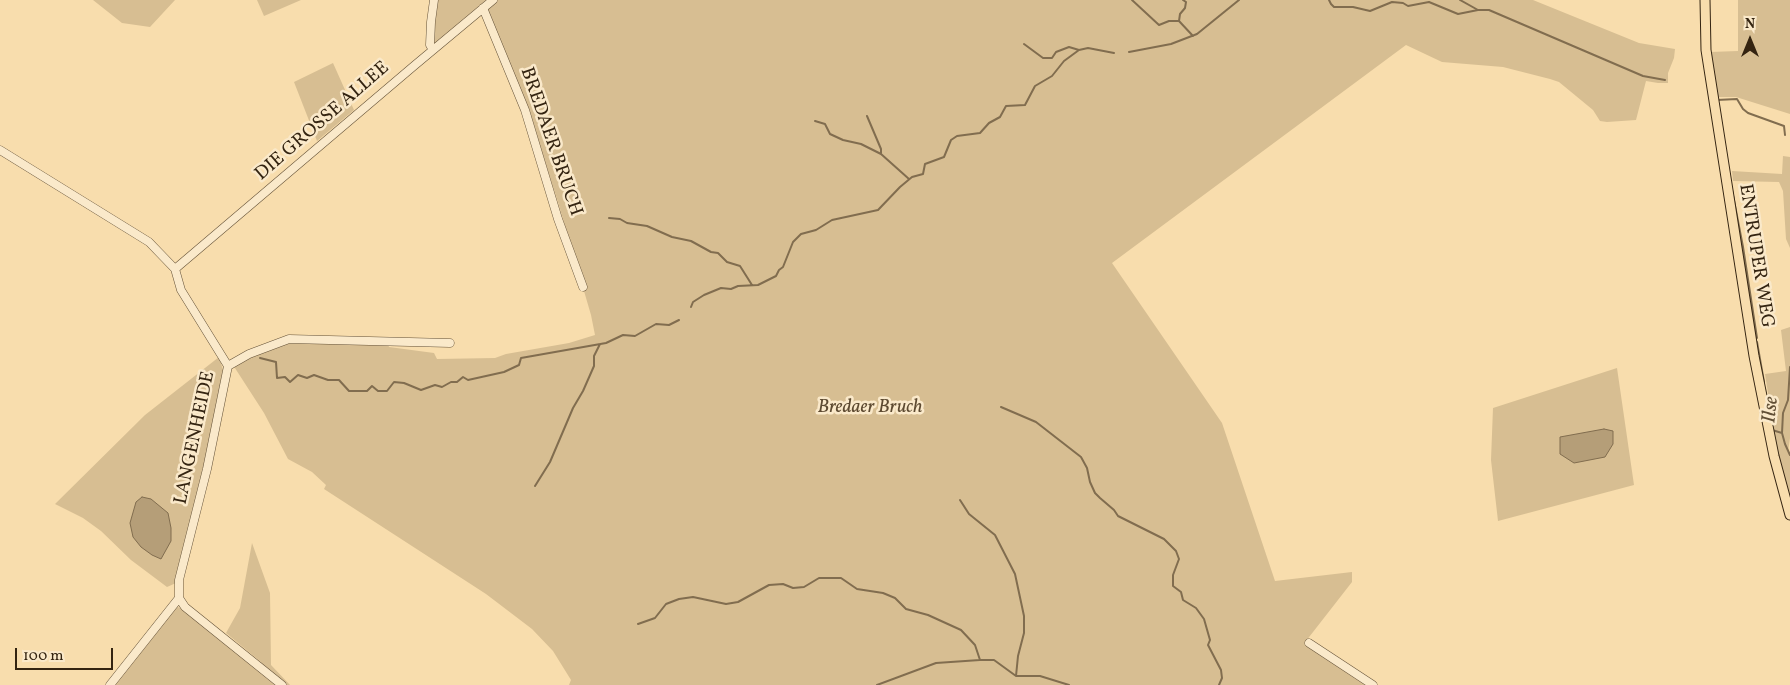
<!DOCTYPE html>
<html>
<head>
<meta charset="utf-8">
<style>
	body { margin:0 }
	#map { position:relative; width:1790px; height:685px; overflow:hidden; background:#f8ddad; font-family:Vollkorn,serif }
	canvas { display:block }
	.north { position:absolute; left:1725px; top:15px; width:50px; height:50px; -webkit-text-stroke:4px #fae9ca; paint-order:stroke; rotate:0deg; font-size:14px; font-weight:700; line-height:20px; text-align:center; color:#342411 }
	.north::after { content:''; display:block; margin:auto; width:18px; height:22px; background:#342411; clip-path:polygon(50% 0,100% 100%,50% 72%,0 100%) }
	.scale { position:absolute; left:15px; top:648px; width:98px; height:22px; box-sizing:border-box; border:2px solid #342411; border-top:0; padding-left:6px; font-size:15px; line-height:18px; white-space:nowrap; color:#342411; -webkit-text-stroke:4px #fae9ca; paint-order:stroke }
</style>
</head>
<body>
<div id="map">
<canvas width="1790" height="685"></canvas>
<div class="north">N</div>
<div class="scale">100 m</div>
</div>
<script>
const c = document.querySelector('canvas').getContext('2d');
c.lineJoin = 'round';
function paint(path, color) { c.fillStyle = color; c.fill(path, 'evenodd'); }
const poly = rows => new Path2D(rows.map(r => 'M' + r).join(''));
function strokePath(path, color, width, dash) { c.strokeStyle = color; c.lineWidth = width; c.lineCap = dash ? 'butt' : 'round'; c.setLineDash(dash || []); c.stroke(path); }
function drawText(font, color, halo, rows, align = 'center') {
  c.font = font + ' Vollkorn,serif'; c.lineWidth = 5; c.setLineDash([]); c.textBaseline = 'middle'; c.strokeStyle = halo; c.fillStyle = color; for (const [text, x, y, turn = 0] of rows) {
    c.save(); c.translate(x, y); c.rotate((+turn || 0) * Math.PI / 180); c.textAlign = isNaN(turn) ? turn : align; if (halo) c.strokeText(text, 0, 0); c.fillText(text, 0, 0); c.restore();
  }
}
paint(poly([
	[93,0,175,0,150,27,122,23],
	[257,0,301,0,264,16],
	[436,0,488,0,436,43,433,42],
	[497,0,1533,0,1639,43,1675,49,1674,58,1668,73,1668,83,1658,83,1646,81,1636,120,1607,122,1600,121,1593,110,1559,82,1550,79,1503,67,1442,62,1406,45,1112,263,1222,423,1275,581,1352,572,1352,582,1306,641,1368,685,569,685,571,680,553,651,532,629,486,594,324,489,326,485,312,472,288,459,264,413,233,365,250,357,289,342,388,344,389,347,434,353,437,359,495,358,506,354,569,343,595,335,591,315,558,202,533,125,487,9],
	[1733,0,1790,0,1790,114,1736,97,1718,97,1710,52,1738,51,1738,0],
	[333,63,354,110,317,141,294,82],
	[1783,156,1790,157,1790,248,1786,239,1783,191,1779,182,1733,181,1732,171,1782,174],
	[1790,327,1790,438,1788,452,1790,452,1790,499,1777,451,1765,374,1786,371,1781,330],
	[219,357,223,370,204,467,176,583,167,587,131,560,101,531,83,518,55,504,145,415],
	[1617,368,1634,485,1498,521,1491,460,1493,408],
	[252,543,270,593,271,665,290,685,116,685,177,607,182,608,251,664,261,662,226,633,240,608]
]), '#d7be92');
const water = poly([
	[1604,429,1613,431,1613,444,1605,457,1574,463,1560,454,1560,437,1604,429],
	[142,497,151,499,168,513,171,528,171,541,161,559,152,555,141,547,133,537,130,523,136,502,142,497]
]);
paint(water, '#b59e78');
strokePath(water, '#816d4f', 1);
strokePath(poly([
	[1132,0,1159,25,1169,21,1179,21],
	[1183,0,1186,2,1185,8,1180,14,1179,21,1193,36],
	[1329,0,1331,4,1334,7,1353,7,1370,11,1392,2,1403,3,1408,6,1429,2,1458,14,1478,10],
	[1460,0,1478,10,1489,10,1643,76,1665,80],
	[1024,44,1043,58,1052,58,1056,52,1069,47,1079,50],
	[1129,52,1171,44,1197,34,1239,0],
	[1717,100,1737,99,1743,109,1748,113,1784,126,1785,135],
	[867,116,881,149,881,153],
	[815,121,825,124,830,134,843,140,861,144,881,154,909,179],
	[1732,190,1743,247,1757,338],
	[609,218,620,219,627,223,647,226,672,237,691,241,711,252,718,253,727,262,740,266,752,285],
	[691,307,693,302,704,295,721,288,731,289,738,286,758,285,776,276,779,270,783,267,793,242,801,234,816,230,832,220,878,210,900,187,912,177,923,174,925,164,944,157,951,140,957,136,980,133,989,123,1000,117,1006,106,1025,105,1035,86,1052,76,1064,61,1079,50,1088,48,1114,53],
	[1757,342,1764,382],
	[260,358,276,362,277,378,285,377,290,382,298,375,307,378,314,375,328,380,339,380,349,391,367,391,372,386,378,391,387,391,394,382,404,383,421,390,435,385,442,387,451,382,457,382,463,377,468,380,504,372,519,365,521,358,606,343,623,335,635,336,656,324,669,325,679,320],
	[1790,367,1788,400,1783,413,1782,433,1785,444,1790,455],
	[1001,407,1036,422,1081,457,1087,468,1090,482,1095,493,1100,498,1114,510,1118,516,1164,539,1176,551,1179,559,1173,575,1173,586,1181,592,1183,600,1196,608,1204,619,1210,640,1208,645,1221,670,1222,678,1219,685],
	[1772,430,1782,433],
	[535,486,550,462,573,408,583,391,594,366,594,356,600,344],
	[960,500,969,514,995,535,1015,574,1024,616,1024,633,1018,656,1016,676],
	[638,624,655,618,666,604,679,599,693,597,726,604,738,602,769,585,783,584,793,588,804,587,819,578,841,578,857,589,883,593,895,598,906,609,928,615,961,630,975,645,980,660],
	[877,685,936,663,980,660,994,660,1016,676,1040,676,1069,685]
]), '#816d4f', 2);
const minor = poly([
	[483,8,525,110,558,219,583,287],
	[433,50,430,45,431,22,434,0],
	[0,150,149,242,175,269,181,290,228,366,207,469,179,580,179,598,185,607,282,685],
	[175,269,415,65,493,0],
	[228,366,249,354,289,339,450,343],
	[1309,643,1373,685],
	[110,685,179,598]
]);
const major = poly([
	[1705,0,1706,50,1754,356,1774,456,1790,515]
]);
strokePath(minor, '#655238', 9);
strokePath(major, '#342411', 11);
strokePath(minor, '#fae9ca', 8);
strokePath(major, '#f8ddad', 9);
drawText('19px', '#342411', '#fae9ca', [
	["DIE GROSSE ALLEE",323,122,-41],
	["BREDAER BRUCH",550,142,71],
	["ENTRUPER WEG",1755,256,81],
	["LANGENHEIDE",196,438,-78]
]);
drawText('italic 19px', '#5d4a31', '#fae9ca', [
	["Bredaer Bruch",870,409]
]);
drawText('italic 20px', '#614f35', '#fae9ca', [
	["Ilse",1772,410,-84]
]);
</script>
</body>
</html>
